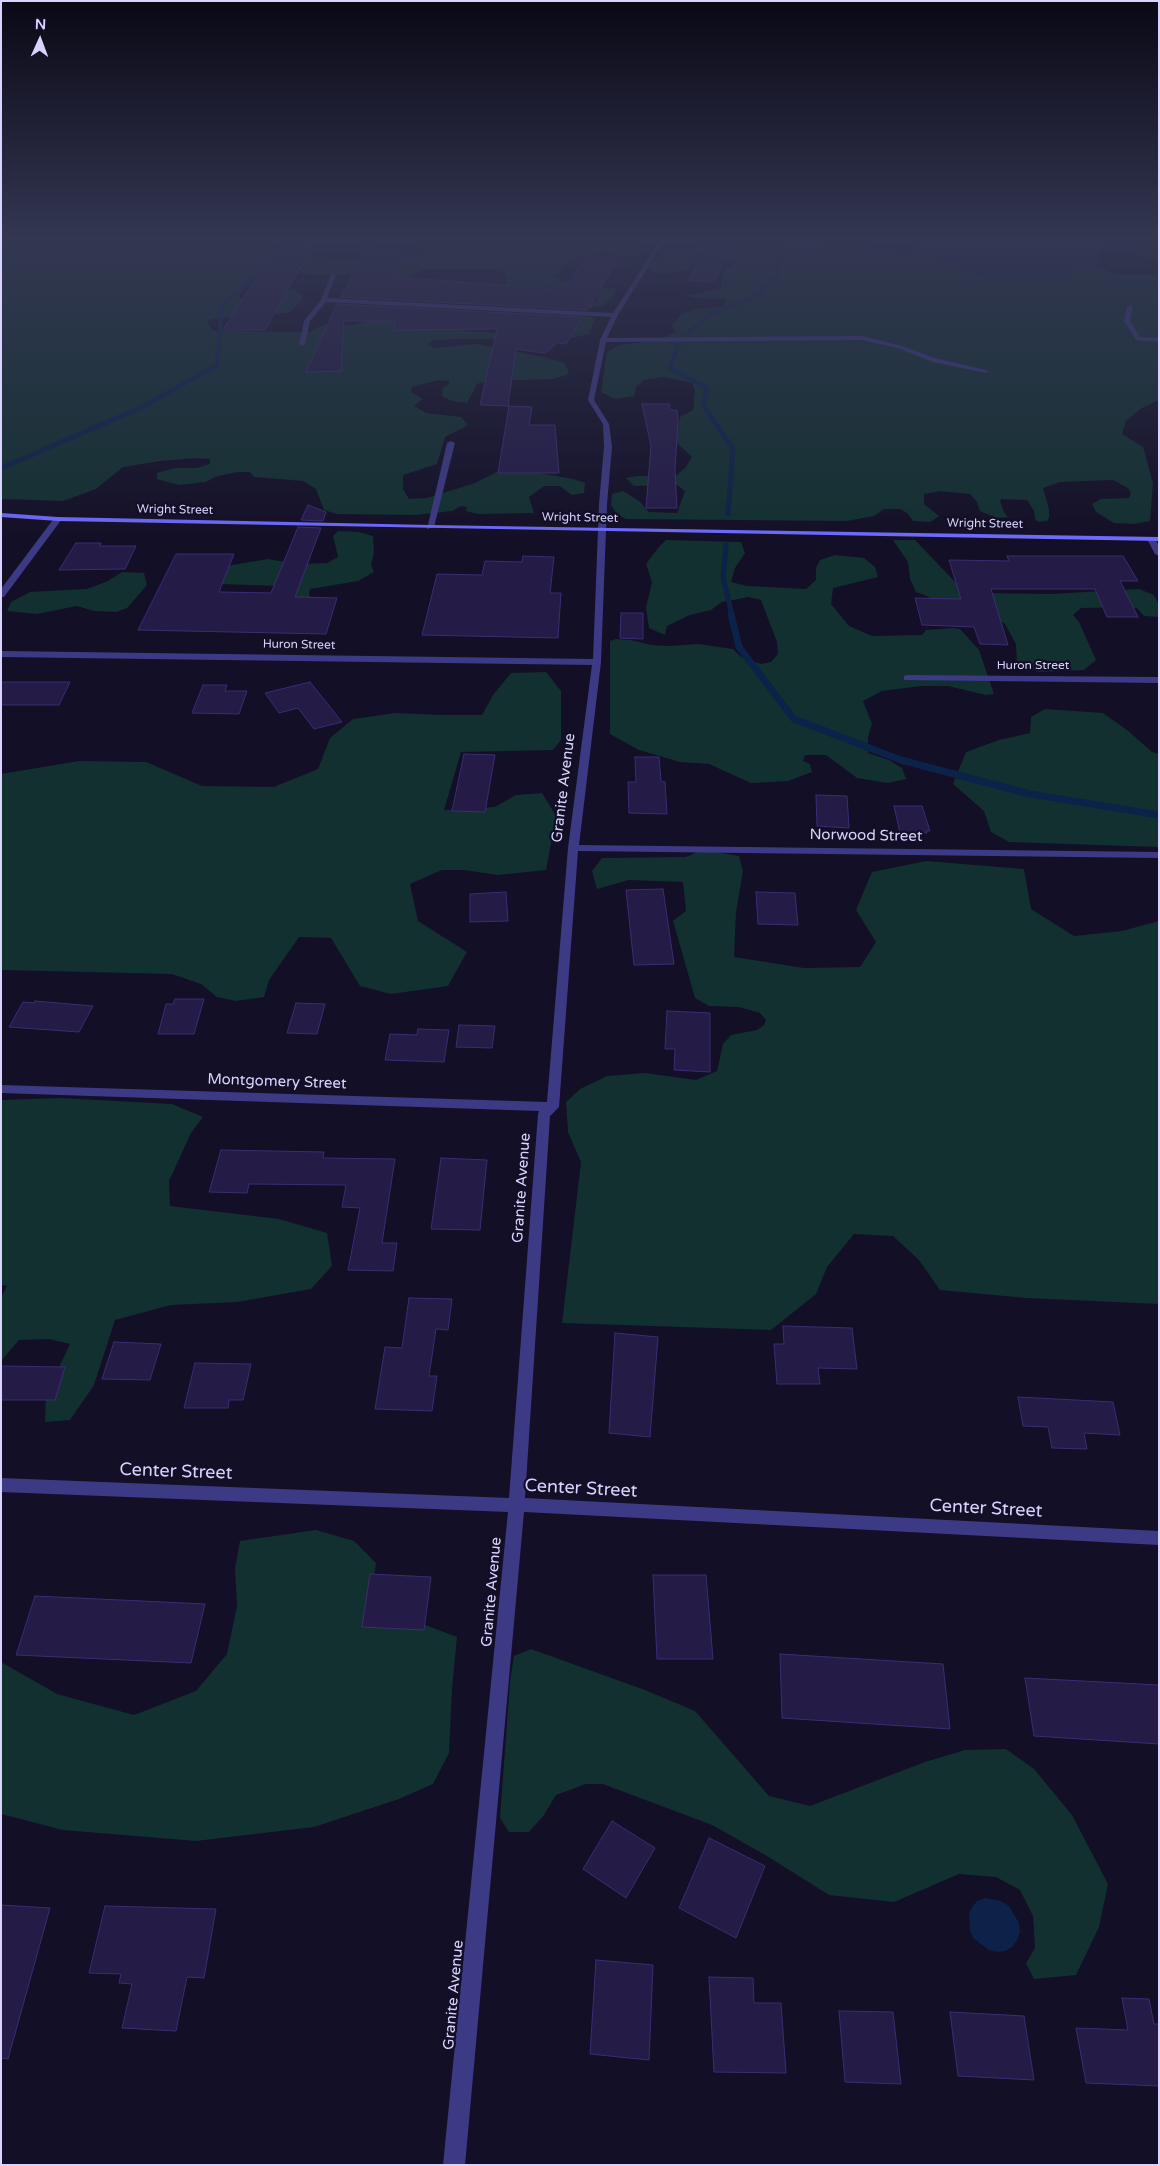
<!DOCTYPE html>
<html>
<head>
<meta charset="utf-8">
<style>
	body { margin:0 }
	#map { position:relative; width:1160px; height:2166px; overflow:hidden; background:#130f26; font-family:"Varela Round",sans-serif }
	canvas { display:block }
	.frame { position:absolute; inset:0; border:2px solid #d9d4ff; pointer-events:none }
	.north { position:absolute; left:15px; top:15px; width:50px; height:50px; -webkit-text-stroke:4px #130f26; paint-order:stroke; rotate:2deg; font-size:14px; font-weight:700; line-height:20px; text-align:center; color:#d9d4ff }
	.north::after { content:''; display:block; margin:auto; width:18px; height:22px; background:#d9d4ff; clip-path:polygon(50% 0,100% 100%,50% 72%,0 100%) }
</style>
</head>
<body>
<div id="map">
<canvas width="1160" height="2166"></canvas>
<div class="frame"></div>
<div class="north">N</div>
</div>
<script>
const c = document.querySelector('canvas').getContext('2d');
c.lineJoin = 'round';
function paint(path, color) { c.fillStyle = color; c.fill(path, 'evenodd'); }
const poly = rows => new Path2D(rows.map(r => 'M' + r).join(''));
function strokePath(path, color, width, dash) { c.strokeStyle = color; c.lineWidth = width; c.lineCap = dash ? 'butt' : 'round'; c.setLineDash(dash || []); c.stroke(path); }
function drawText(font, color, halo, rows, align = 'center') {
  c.font = font + ' "Varela Round",sans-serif'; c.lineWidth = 4.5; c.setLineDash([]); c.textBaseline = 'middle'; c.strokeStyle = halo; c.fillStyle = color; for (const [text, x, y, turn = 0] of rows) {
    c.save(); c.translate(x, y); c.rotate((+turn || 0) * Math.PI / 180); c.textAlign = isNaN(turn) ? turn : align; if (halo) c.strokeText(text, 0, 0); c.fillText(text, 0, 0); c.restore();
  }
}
paint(poly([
	[1,240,268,240,265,244,272,248,297,253,334,259,361,260,399,255,413,255,422,250,420,245,427,244,483,244,501,240,602,240,613,244,636,246,644,249,641,254,632,257,604,254,579,256,560,269,555,275,562,281,616,289,612,298,602,306,591,308,534,304,596,302,599,291,507,285,506,274,500,271,489,269,425,269,401,279,396,275,305,274,301,271,305,267,290,266,266,268,241,286,239,299,250,300,286,290,294,290,302,295,302,300,288,313,211,319,207,322,213,331,309,332,323,325,353,325,410,310,474,311,461,321,464,331,498,333,572,315,587,316,595,319,589,334,571,338,458,339,433,340,428,344,435,348,476,344,543,357,565,363,569,374,553,379,488,381,477,384,467,403,452,401,442,396,443,387,449,385,449,381,439,380,412,387,411,392,423,399,414,406,426,413,461,417,468,425,445,437,437,464,403,475,403,489,409,499,427,498,475,483,495,473,508,464,532,472,573,479,585,483,584,493,572,495,560,486,544,486,529,497,534,513,478,514,466,511,467,507,461,506,452,511,415,515,337,514,324,510,316,489,303,481,254,477,250,472,237,472,218,476,205,482,179,485,157,479,157,473,175,468,196,468,210,464,210,459,196,458,160,461,123,467,96,489,63,501,1,499],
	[774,240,835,240,880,249,916,253,949,263,964,271,989,279,1032,279,1066,277,1075,270,1099,267,1119,275,1159,275,1159,400,1140,409,1126,421,1122,434,1143,447,1153,483,1150,521,1134,524,1114,523,1096,512,1092,504,1101,499,1129,498,1131,493,1128,488,1113,480,1060,482,1043,488,1049,509,1049,517,1047,521,1038,522,1035,519,1034,511,1027,500,1001,499,1000,501,1004,512,1008,517,997,518,980,511,977,502,970,494,940,491,924,494,924,504,939,516,930,522,913,521,907,513,900,509,884,509,874,516,847,521,626,519,617,514,611,505,612,494,623,491,639,501,649,512,677,513,685,491,677,485,634,486,626,478,638,476,677,475,686,467,692,457,676,442,680,417,693,410,695,391,692,383,663,377,644,380,636,387,634,396,615,399,601,392,607,352,619,345,658,340,675,332,672,325,682,313,696,309,724,306,726,299,695,298,685,296,721,288,723,272,736,263,728,261,721,252,707,252,699,253,696,260,687,269,678,272,666,274,651,271,650,266,658,256,665,251,688,248,772,246],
	[1113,240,1159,240,1159,259,1143,257,1101,245],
	[338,531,359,532,373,536,374,553,371,564,374,572,358,581,310,589,309,594,313,602,305,612,279,586,221,584,197,571,268,559,297,564,327,563,338,557,333,536],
	[666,540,741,542,745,553,735,568,731,582,747,586,806,589,816,580,816,568,820,560,835,555,864,558,875,567,878,577,833,588,831,604,849,626,872,636,922,635,926,630,953,628,960,629,979,650,994,694,986,695,948,686,921,686,882,691,863,701,872,724,868,737,868,753,889,760,902,768,906,779,888,783,857,778,826,755,805,755,803,761,810,764,812,772,788,781,751,783,709,764,680,762,639,750,610,734,610,641,616,639,631,640,651,645,668,646,698,644,733,649,741,657,761,664,771,662,778,654,777,642,761,600,749,597,722,602,711,610,690,615,667,626,665,635,649,628,646,608,652,582,646,564,658,548],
	[893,540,915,540,960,587,976,593,1050,594,1139,589,1154,595,1159,605,1159,617,1144,616,1137,608,1125,607,1081,608,1073,615,1079,622,1096,660,1084,670,1038,672,1017,662,1016,644,1005,624,999,620,939,605,929,597,916,592,910,579,908,562],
	[122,572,144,573,147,585,127,608,116,612,94,611,77,606,37,614,7,611,11,602,30,592,87,589,108,581],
	[546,672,561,691,561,740,553,750,461,752,444,810,495,807,516,795,542,793,556,816,546,870,498,875,464,870,442,870,410,884,418,921,467,952,448,986,391,994,360,986,331,938,299,937,269,980,264,997,236,1001,217,997,201,984,172,974,1,970,1,774,79,761,146,762,202,786,274,787,318,769,330,738,353,719,396,713,441,715,482,715,493,695,511,673],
	[1045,709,1103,713,1127,730,1152,752,1159,754,1159,847,1009,842,991,832,984,811,953,784,966,752,999,740,1030,733,1031,717],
	[697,852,717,852,739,856,743,871,736,912,734,957,804,968,860,967,876,942,856,910,872,872,926,861,1024,869,1031,909,1074,936,1122,931,1159,921,1159,1304,1026,1298,940,1290,919,1260,893,1236,854,1234,827,1267,816,1294,771,1330,562,1323,581,1162,568,1132,566,1102,580,1089,607,1076,645,1073,696,1080,717,1071,723,1044,731,1035,757,1030,764,1025,766,1020,760,1013,739,1007,709,1006,695,998,673,921,686,911,683,882,629,880,597,889,592,871,602,858,686,857],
	[60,1098,172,1104,203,1117,191,1133,169,1181,170,1206,279,1219,327,1233,332,1266,311,1289,237,1302,171,1305,115,1320,94,1385,70,1420,45,1422,46,1395,70,1344,49,1339,19,1340,1,1361,1,1298,7,1286,1,1285,1,1100],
	[316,1530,354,1541,376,1563,372,1590,393,1617,428,1626,457,1637,452,1689,449,1753,433,1784,399,1799,314,1827,196,1841,63,1830,1,1814,1,1662,57,1694,134,1715,196,1691,227,1654,237,1606,235,1568,240,1541],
	[531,1649,645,1690,695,1711,769,1796,810,1806,925,1762,965,1750,1006,1749,1034,1769,1072,1815,1108,1884,1099,1927,1076,1975,1034,1979,1026,1963,1035,1948,1033,1916,1020,1890,996,1877,959,1874,894,1902,829,1895,767,1856,712,1825,603,1784,586,1784,556,1795,544,1815,529,1832,509,1832,500,1818,510,1682,514,1656]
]), '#12302f');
paint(poly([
	[925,240,1113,240,1101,245,1098,253,1099,267,1076,270,1066,277,1032,279,989,279,964,271,949,263,916,253,917,246],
	[985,1898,1001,1901,1009,1906,1019,1923,1020,1932,1017,1940,1012,1947,1005,1951,997,1952,989,1950,974,1939,970,1931,969,1914,972,1907,977,1901]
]), '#0c2248');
strokePath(poly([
	[688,333,710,314,759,295,778,273,779,253,823,240],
	[678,345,670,368,707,388,703,406],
	[144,406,217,365,222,306,293,240]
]), '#0c2248', 4.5);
strokePath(poly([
	[703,405,733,449,728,514],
	[1,468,147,405],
	[726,545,723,577,732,615]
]), '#0c2248', 5);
strokePath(poly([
	[731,614,739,647,794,719,901,760,1030,794,1159,815]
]), '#0c2248', 7);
const building = poly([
	[310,240,316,240,265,330,223,330,270,256,310,240],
	[364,246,412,255,385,276,566,290,584,258,618,260,587,310,341,297,344,289,346,290,364,246],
	[703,253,728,254,714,282,688,280,703,253],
	[337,304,582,317,566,344,557,343,545,353,516,349,508,406,480,405,497,329,393,330,395,321,344,321,341,371,306,372,337,304],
	[642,404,669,404,670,410,677,410,678,421,675,470,677,508,646,508,651,446,642,404],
	[509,406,532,407,529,425,555,425,559,473,498,473,509,406],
	[308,505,326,512,323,521,301,520,308,505],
	[298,527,321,528,295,597,337,598,326,634,138,630,176,554,234,554,219,592,271,593,298,527],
	[76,543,101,543,100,546,136,546,125,569,59,570,76,543],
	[523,556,554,557,550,593,561,593,558,638,422,635,437,574,482,575,485,561,522,562,523,556],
	[1007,556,1123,556,1138,581,1120,581,1138,617,1107,617,1095,589,991,589,1008,645,980,644,974,627,922,625,915,598,961,599,949,560,1009,561,1007,556],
	[621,613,643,613,643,639,620,638,621,613],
	[1,682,70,682,59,705,1,705,1,682],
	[310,682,342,722,314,729,298,708,279,713,265,693,310,682],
	[203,685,227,685,225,691,247,691,239,714,192,713,203,685],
	[464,754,495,755,485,812,452,811,464,754],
	[635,757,659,757,661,781,665,782,667,814,629,813,628,782,636,782,635,757],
	[816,795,847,796,849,828,817,826,816,795],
	[894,806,922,806,930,831,926,831,927,833,900,833,894,806],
	[663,889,674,964,634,965,626,890,663,889],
	[506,892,508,921,470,922,470,894,506,892],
	[756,892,795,893,798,925,758,924,756,892],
	[175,999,204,999,194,1034,158,1034,166,1004,173,1004,175,999],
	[35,1001,93,1006,79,1032,9,1027,23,1002,34,1003,35,1001],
	[296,1003,325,1004,317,1034,287,1033,296,1003],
	[667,1011,710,1013,710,1072,674,1070,675,1049,665,1049,667,1011],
	[459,1025,495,1026,492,1048,456,1047,459,1025],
	[418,1029,449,1030,444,1062,385,1060,390,1034,417,1035,418,1029],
	[221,1150,324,1152,323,1158,395,1159,382,1243,397,1243,393,1271,348,1270,360,1208,342,1207,346,1185,249,1184,247,1193,209,1192,221,1150],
	[441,1158,487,1160,480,1230,431,1229,441,1158],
	[409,1298,452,1299,448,1330,436,1329,429,1376,437,1376,432,1411,375,1409,385,1347,402,1348,409,1298],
	[783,1326,852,1328,857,1369,818,1368,820,1384,777,1384,774,1344,784,1344,783,1326],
	[615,1333,658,1337,650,1437,609,1433,615,1333],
	[114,1342,161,1344,150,1380,102,1379,114,1342],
	[195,1363,251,1364,243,1400,229,1400,228,1408,184,1408,195,1363],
	[1,1366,65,1367,55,1400,1,1400,1,1366],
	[1018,1397,1113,1402,1120,1435,1084,1433,1087,1449,1052,1448,1048,1427,1023,1426,1018,1397],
	[370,1574,431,1577,424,1630,362,1627,370,1574],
	[653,1575,706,1575,713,1659,657,1659,653,1575],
	[35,1596,205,1604,191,1663,16,1655,35,1596],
	[780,1654,943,1664,950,1729,782,1718,780,1654],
	[1025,1678,1159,1685,1159,1744,1034,1736,1025,1678],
	[612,1821,655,1848,626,1898,583,1869,612,1821],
	[709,1838,765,1866,736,1938,679,1908,709,1838],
	[1,1905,50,1908,8,2059,1,2058,1,1905],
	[105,1906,216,1909,204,1978,187,1977,176,2031,122,2028,132,1984,119,1983,121,1974,89,1973,105,1906],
	[596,1960,653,1965,649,2060,590,2054,596,1960],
	[709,1977,753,1978,754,2003,781,2003,786,2073,714,2072,709,1977],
	[1122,1998,1149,1999,1154,2024,1159,2024,1159,2086,1086,2083,1076,2028,1128,2030,1122,1998],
	[839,2011,893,2012,901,2084,845,2082,839,2011],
	[950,2012,1024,2016,1034,2080,958,2076,950,2012]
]);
paint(building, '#241b47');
strokePath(building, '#3b2d73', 1);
paint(poly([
	[451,441,455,443,434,527,427,529,447,443,451,441]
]), '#3d3a85');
paint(poly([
	[660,240,665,240,618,315,607,338,862,336,902,346,935,358,989,371,986,373,933,362,898,348,862,340,606,342,594,400,609,424,612,447,607,504,601,662,579,845,1159,852,1159,858,578,851,559,1107,550,1116,525,1498,1159,1531,1159,1545,524,1512,465,2165,443,2165,508,1512,1,1492,1,1478,509,1498,538,1114,539,1111,1,1093,1,1085,547,1102,568,848,592,665,1,657,1,651,593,659,599,504,604,447,603,424,588,400,600,340,611,317,326,302,310,321,305,344,302,346,299,344,304,321,321,300,331,274,336,275,327,298,613,313,660,240],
	[1130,305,1133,307,1130,321,1140,337,1159,338,1159,342,1136,340,1124,321,1127,307,1130,305],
	[55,517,62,519,4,597,1,597,1,589,55,517],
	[1148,537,1155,539,1159,546,1159,556,1155,554,1147,539,1148,537],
	[907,675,1159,677,1159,683,904,680,904,676,907,675]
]), '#3d3a85');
paint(poly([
	[1,513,58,517,430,525,1159,537,1159,541,58,521,1,517,1,513]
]), '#6f6bff');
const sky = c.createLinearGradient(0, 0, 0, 544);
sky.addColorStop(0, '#0a0815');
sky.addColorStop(0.44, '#333752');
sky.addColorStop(1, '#33375200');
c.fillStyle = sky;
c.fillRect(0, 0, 1160, 544);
drawText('12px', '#d9d4ff', '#130f26', [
	["Wright Street",175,510,1],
	["Wright Street",580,518,1],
	["Wright Street",985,524,1],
	["Huron Street",299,645,1],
	["Huron Street",1033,666]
]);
drawText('15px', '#d9d4ff', '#130f26', [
	["Granite Avenue",564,788,-83],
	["Norwood Street",866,836,1],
	["Montgomery Street",277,1082,2],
	["Granite Avenue",522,1188,-86],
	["Granite Avenue",492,1592,-85],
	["Granite Avenue",454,1995,-85]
]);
drawText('18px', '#d9d4ff', '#130f26', [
	["Center Street",176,1472,2],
	["Center Street",581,1489,3],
	["Center Street",986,1509,3]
]);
</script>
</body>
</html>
